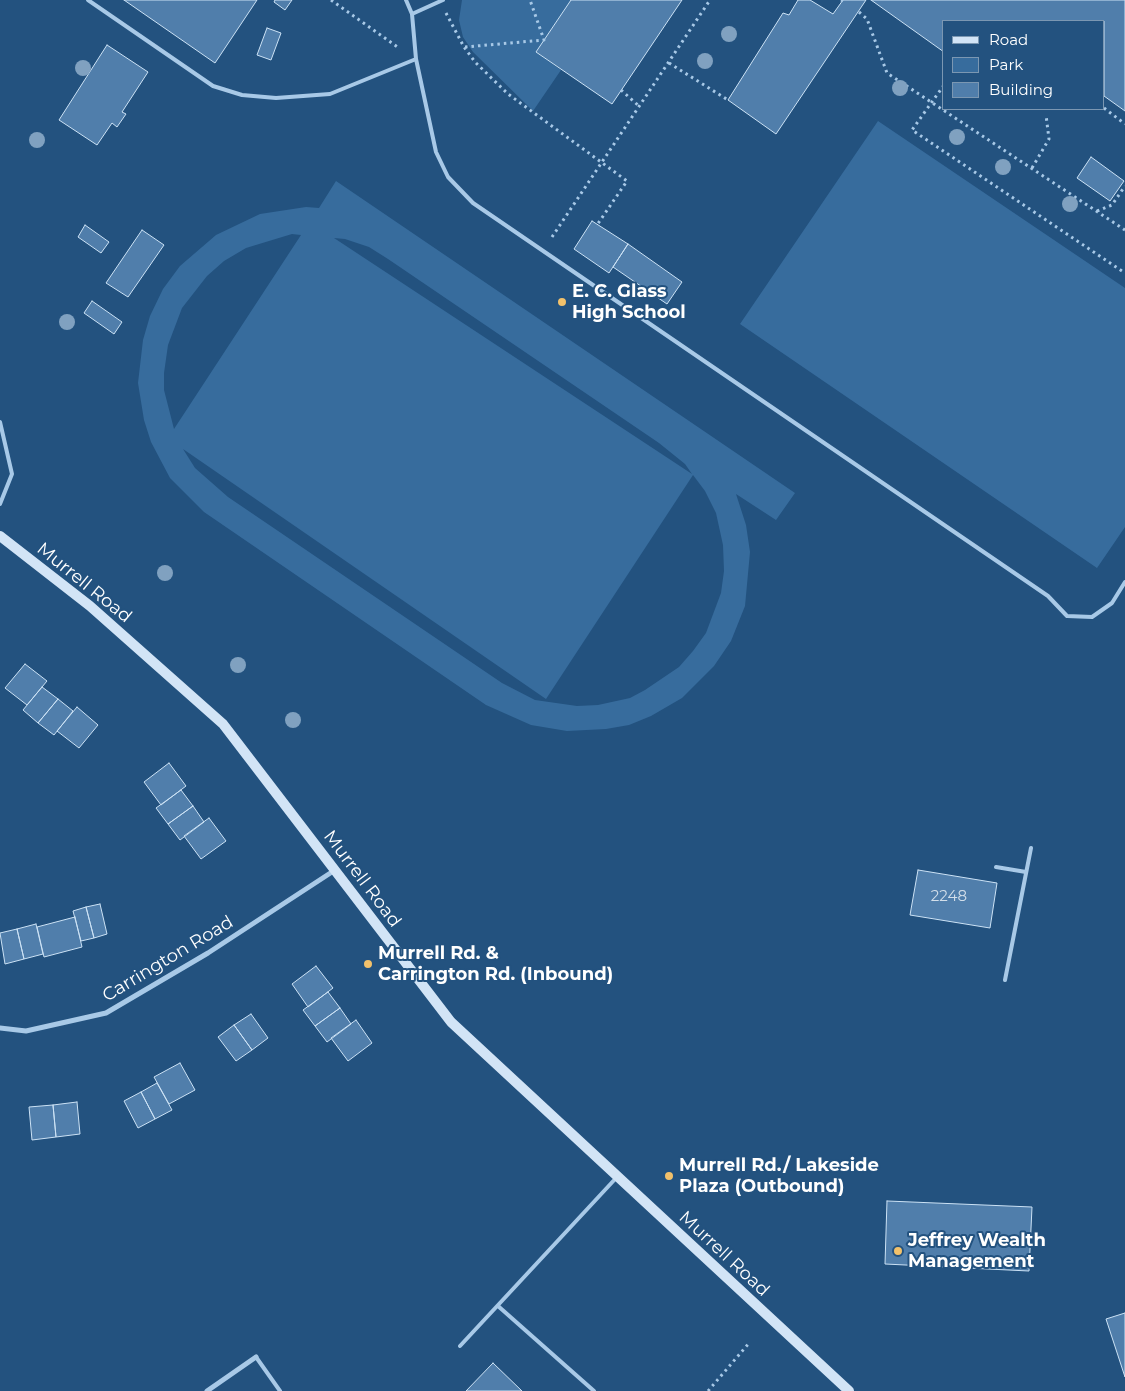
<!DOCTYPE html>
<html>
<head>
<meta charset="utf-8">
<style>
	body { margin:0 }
	#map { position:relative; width:1125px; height:1391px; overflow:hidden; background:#23527f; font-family:Montserrat,sans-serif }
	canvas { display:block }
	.legend { position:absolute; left:942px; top:20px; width:162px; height:90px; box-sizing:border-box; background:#23527f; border:1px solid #7b97b2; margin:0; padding:6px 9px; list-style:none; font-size:15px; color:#fff }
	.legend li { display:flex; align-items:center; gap:10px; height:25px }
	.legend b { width:25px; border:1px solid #7b97b2 }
</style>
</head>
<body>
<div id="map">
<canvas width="1125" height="1391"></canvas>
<ul class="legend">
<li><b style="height:6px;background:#d2e4f6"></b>Road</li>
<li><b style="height:14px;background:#376c9d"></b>Park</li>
<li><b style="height:14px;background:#507eab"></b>Building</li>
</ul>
</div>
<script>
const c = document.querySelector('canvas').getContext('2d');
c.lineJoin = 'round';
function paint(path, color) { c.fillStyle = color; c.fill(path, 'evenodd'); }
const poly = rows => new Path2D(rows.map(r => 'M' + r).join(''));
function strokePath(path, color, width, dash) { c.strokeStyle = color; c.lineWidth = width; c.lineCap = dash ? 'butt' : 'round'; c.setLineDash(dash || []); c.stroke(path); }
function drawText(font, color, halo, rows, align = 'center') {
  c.font = font + ' Montserrat,sans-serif'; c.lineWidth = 4; c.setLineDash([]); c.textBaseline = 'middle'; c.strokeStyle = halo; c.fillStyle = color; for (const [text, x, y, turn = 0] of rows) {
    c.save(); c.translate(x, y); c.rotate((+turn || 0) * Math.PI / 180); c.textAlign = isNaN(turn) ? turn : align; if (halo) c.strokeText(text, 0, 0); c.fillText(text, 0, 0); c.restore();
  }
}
paint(poly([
	[462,0,571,0,536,52,561,70,533,111,473,52,463,37,459,20],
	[878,121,1125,288,1125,527,1097,568,740,324],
	[336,181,795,493,776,520,736,494,746,525,750,552,745,606,731,641,714,666,682,698,651,716,629,725,606,729,567,731,531,725,486,705,204,512,170,478,151,442,144,420,138,383,143,340,150,316,163,289,180,266,216,235,260,214,306,207,319,208],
	[292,234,301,235,174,429,164,390,164,373,168,345,182,308,207,276,224,261,246,248],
	[334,238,345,239,369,247,388,259,659,443,685,464,692,474],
	[183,449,546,699,693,475,705,491,716,513,723,545,724,571,721,593,706,633,693,651,679,667,645,690,630,698,598,705,577,706,535,700,502,683,228,497,195,468]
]), '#376c9d');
const building = poly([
	[124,0,257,0,215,63,124,0],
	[275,0,292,0,285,10,274,2,275,0],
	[571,0,682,0,612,104,536,52,571,0],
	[798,0,810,0,833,14,843,0,866,0,776,134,728,100,783,13,789,15,798,0],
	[871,0,1125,0,1125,111,1104,96,1104,21,944,21,944,52,871,0],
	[267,28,281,33,271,60,257,55,267,28],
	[107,45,148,72,122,112,126,114,117,127,112,123,97,145,59,120,107,45],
	[1091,157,1124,181,1110,201,1077,178,1091,157],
	[592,221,628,244,609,273,574,249,592,221],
	[85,225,109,242,101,253,78,237,85,225],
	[142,230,164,245,128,297,106,283,142,230],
	[628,244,682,282,667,304,613,267,628,244],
	[92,301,122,322,114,334,84,313,92,301],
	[25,664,47,681,27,705,5,688,25,664],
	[42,687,58,699,38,723,23,710,42,687],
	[58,699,73,711,54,735,38,723,58,699],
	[77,707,98,725,79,748,57,731,77,707],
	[169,763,186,786,161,805,144,782,169,763],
	[181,790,193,806,168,824,156,808,181,790],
	[193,806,204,822,180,840,168,824,193,806],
	[209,818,226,841,201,859,184,836,209,818],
	[918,870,997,883,990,928,910,915,918,870],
	[100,904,107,934,94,938,86,907,100,904],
	[86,907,94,938,81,941,73,911,86,907],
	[75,917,82,947,44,957,37,927,75,917],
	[36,924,43,954,24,959,17,929,36,924],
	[17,929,24,959,5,964,0,933,17,929],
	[316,966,333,988,308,1007,292,984,316,966],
	[328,992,340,1008,315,1026,303,1010,328,992],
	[340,1008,351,1024,327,1042,315,1026,340,1008],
	[251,1014,268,1038,252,1050,234,1025,251,1014],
	[356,1020,372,1043,348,1061,331,1038,356,1020],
	[234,1025,252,1050,236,1061,218,1037,234,1025],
	[180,1063,195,1090,169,1104,154,1077,180,1063],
	[157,1083,172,1110,155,1119,141,1092,157,1083],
	[141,1092,155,1119,138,1128,124,1101,141,1092],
	[77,1102,80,1134,56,1137,53,1105,77,1102],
	[53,1105,56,1137,32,1140,29,1107,53,1105],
	[887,1201,1032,1207,1029,1271,885,1264,887,1201],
	[1125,1313,1125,1377,1106,1319,1125,1313],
	[493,1363,522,1391,466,1391,493,1363]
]);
paint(building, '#507eab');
strokePath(building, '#cce2f5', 1);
strokePath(poly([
	[331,0,399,48],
	[841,0,843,1],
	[859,12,867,19,887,73,1125,230],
	[446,13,464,47,475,62,508,94,627,181,597,225],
	[465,47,544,40,530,0],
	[669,63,728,100],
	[944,85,912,130,1125,273],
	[621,90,640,107],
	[1104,108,1125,124],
	[1032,168,1049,139,1046,115],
	[1097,211,1112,205,1125,186],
	[552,237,710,0],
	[708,1391,750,1342]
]), '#a8c9e7', 3, [2.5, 4]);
strokePath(poly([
	[88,0,213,86,242,95,276,98,330,94,416,59,412,14,406,0],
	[412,14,443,0],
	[416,59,436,152,448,177,473,203,1048,596,1067,616,1092,617,1112,603,1125,582],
	[0,422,12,474,0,504],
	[996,867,1026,872],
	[1005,980,1031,848],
	[498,1306,594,1391],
	[460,1346,617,1177],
	[256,1357,280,1391]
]), '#a8c9e7', 4);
strokePath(poly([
	[0,1028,26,1031,106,1013,208,953,335,870],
	[207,1391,256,1357]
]), '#a8c9e7', 5);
strokePath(poly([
	[0,536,90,606,223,724,451,1022,849,1391]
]), '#d2e4f6', 10);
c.fillStyle = '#80a1c0';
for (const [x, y] of [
	[729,34],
	[705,61],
	[83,68],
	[900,88],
	[957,137],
	[37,140],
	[1003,167],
	[1070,204],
	[67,322],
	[165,573],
	[238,665],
	[293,720]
]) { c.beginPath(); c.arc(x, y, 8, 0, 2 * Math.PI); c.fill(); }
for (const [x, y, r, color] of [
	[562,302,5,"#f2c16b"],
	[368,964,5,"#f2c16b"],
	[669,1176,5,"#f2c16b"],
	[898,1251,5,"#f2c16b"]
]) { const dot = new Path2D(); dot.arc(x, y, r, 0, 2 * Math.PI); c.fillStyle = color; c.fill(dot); strokePath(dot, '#23527f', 2); }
drawText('15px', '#d3dfea', null, [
	["2248",949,897]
]);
drawText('bold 18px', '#fff', '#23527f', [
	["E. C. Glass",572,292],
	["High School",572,313],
	["Murrell Rd. &",378,954],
	["Carrington Rd. (Inbound)",378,975],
	["Murrell Rd./ Lakeside",679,1166],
	["Plaza (Outbound)",679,1187],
	["Jeffrey Wealth",908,1241],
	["Management",908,1262]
], 'left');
drawText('18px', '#fff', '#23527f', [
	["Murrell Road",84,583,39],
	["Murrell Road",362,879,53],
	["Carrington Road",168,959,-31],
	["Murrell Road",724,1254,43]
]);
</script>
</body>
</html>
